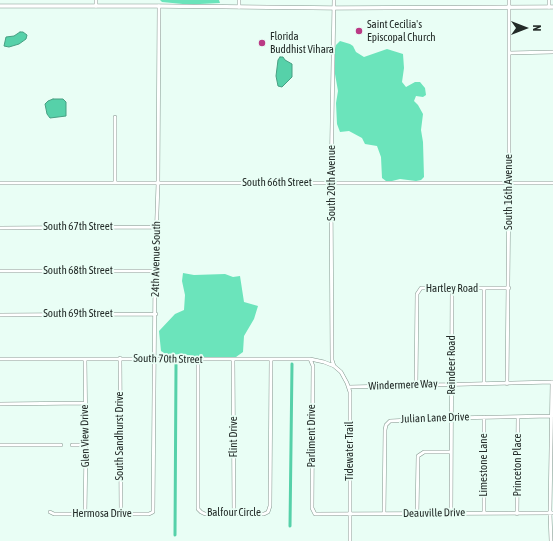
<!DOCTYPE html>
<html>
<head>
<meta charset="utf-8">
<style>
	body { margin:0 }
	#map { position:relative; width:553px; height:541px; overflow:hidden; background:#e9fef5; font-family:"Asap Condensed",sans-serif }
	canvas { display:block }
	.north { position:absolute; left:505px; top:8px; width:40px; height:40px; -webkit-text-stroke:3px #e9fef5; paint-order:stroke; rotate:90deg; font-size:11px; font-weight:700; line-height:16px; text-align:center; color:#232b28 }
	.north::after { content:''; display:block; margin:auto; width:14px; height:18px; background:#232b28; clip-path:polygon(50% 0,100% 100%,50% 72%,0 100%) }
</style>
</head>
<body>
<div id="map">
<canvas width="553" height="541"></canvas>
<div class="north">N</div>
</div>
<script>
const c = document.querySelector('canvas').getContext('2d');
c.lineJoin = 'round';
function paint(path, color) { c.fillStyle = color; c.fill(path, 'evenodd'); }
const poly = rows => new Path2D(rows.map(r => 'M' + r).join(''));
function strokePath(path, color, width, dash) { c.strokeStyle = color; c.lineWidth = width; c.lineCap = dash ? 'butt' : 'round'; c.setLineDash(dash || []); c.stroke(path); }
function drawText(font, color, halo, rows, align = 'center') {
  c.font = font + ' "Asap Condensed",sans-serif'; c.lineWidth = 3.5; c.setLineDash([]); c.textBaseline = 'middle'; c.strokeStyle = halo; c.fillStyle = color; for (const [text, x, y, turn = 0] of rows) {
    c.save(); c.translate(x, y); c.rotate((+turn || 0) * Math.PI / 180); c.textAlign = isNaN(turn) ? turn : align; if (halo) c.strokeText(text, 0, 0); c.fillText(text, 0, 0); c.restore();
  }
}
paint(poly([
	[160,0,219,0,220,3,200,4,193,5,162,2],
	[340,41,350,44,353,46,356,52,364,57,387,49,403,54,404,68,402,82,406,87,415,82,420,82,425,88,426,95,423,97,416,96,414,101,418,105,423,114,421,130,423,142,424,177,421,180,416,181,400,179,392,181,386,181,382,178,381,157,377,146,365,144,362,138,349,131,340,132,337,124,336,103,338,91,335,74,334,53,336,45],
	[183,273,194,275,225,274,233,277,240,276,244,302,258,306,254,319,244,336,243,352,236,357,198,357,182,354,167,355,161,351,159,331,175,314,184,310,185,295,182,281]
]), '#6be4bb');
const water = poly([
	[20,32,23,32,27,35,26,39,19,44,9,47,4,46,6,37,14,36,20,32],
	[280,57,283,57,285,60,292,64,292,77,282,87,278,86,276,76,278,60,280,57],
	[53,99,63,99,66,102,66,116,50,118,47,114,45,104,48,101,53,99]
]);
paint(water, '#56d1a9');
strokePath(water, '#479f82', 1);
strokePath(poly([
	[290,526,292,364],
	[175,535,176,365]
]), '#56d1a9', 3);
const minor = poly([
	[334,0,331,183,332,360,334,366],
	[549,0,549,7],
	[96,6,96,0],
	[239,7,239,0],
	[509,53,553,52],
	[115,117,115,183],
	[0,183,553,183],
	[0,228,157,227],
	[0,271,155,271],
	[0,315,156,314],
	[120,358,121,514],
	[0,359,310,359,324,362,334,366,341,372,347,383,350,392,350,541],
	[85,359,86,445,85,514],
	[233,359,234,514],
	[310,359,313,366,312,508,315,514,553,513],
	[198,360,198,509,201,512,205,514,264,514,268,512,270,506,271,359],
	[484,383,484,288],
	[507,384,509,182,509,0],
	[416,385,417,294,421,288,509,288],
	[349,387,553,382],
	[0,404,85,403],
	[484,417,484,512],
	[0,445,61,445],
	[72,445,86,445],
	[50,512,54,514,149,514,153,512,155,271,158,183,159,6],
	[451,513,452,288],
	[384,514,385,430,386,425,390,421,451,418,552,416],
	[417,514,418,456,424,452,451,452],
	[517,514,518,417],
	[551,541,550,513,552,382]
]);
const tertiary = poly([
	[0,6,159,6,334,8,553,7]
]);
strokePath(minor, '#83968e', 4);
strokePath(tertiary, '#83968e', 4.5);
strokePath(minor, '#fff', 3);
strokePath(tertiary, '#fff', 3.5);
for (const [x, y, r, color] of [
	[359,31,4,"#ba3a85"],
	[262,43,4,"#ba3a85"]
]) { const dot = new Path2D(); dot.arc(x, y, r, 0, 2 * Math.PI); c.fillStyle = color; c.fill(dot); strokePath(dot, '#e9fef5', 1.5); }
drawText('11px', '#232b28', '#e9fef5', [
	["Saint Cecilia's",367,25],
	["Episcopal Church",367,38],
	["Florida",270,37],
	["Buddhist Vihara",270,50]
], 'left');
drawText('11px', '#232b28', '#e9fef5', [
	["South 66th Street",277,183],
	["South 20th Avenue",332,183,-90],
	["South 16th Avenue",509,192,-90],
	["South 67th Street",78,227],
	["24th Avenue South",156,259,-89],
	["South 68th Street",78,271],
	["Hartley Road",452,289],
	["South 69th Street",78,314],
	["South 70th Street",168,359,1],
	["Reindeer Road",452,365,-90],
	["Windermere Way",403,385,-2],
	["Julian Lane Drive",435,418,-2],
	["Glen View Drive",85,436,-91],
	["South Sandhurst Drive",120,436,-90],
	["Parliment Drive",312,436,-90],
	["Flint Drive",234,437,-90],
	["Tidewater Trail",350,451,-90],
	["Limestone Lane",484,465,-90],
	["Princeton Place",518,465,-90],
	["Balfour Circle",234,513],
	["Deauville Drive",434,513,-1],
	["Hermosa Drive",102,514]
]);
</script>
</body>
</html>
